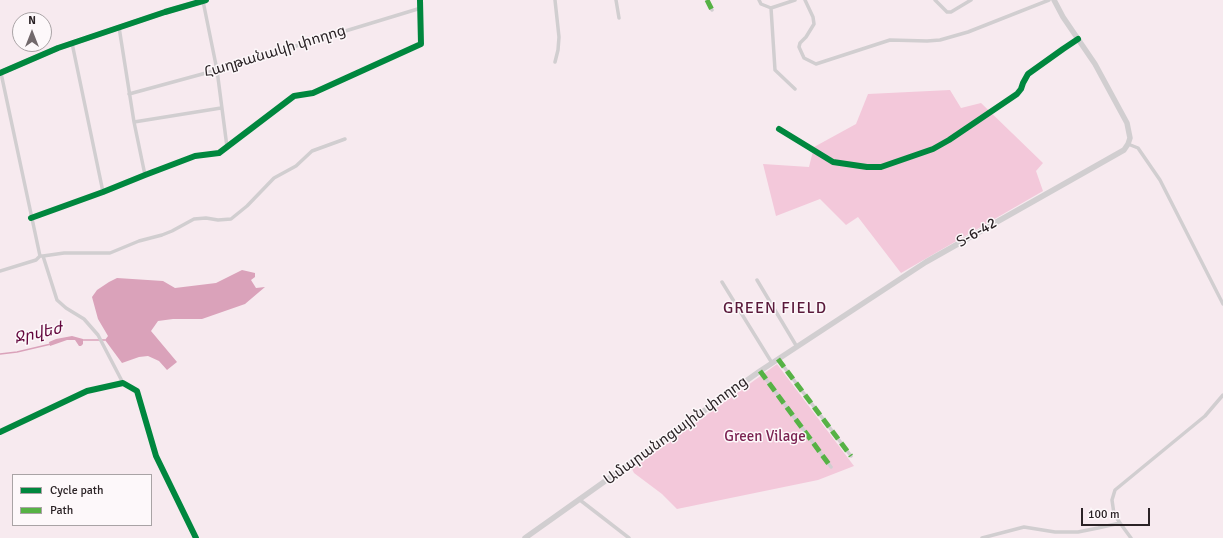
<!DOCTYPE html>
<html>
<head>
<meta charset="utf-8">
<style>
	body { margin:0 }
	#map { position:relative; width:1223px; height:538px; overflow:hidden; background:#f7eaef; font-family:Signika,sans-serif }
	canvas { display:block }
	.legend { position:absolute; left:12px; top:474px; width:140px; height:52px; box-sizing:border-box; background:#fdf8fa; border:1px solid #a9a3a5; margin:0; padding:5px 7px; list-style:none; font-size:12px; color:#2b2326 }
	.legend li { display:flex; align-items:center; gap:8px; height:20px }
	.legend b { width:20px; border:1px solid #a9a3a5 }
	.north { position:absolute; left:12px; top:12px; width:40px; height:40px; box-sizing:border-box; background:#fdf8fa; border:1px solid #a9a3a5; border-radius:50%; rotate:0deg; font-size:11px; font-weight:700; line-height:16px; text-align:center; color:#2b2326 }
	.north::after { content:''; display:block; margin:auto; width:14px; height:18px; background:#72696c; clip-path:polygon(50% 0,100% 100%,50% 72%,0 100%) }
	.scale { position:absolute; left:1081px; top:508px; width:69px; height:18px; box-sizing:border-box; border:2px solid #2b2326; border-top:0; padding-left:5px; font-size:12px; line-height:14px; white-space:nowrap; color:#2b2326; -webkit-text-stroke:3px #fdf8fa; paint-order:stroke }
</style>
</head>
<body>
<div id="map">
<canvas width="1223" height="538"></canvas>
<ul class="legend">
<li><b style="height:5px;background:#00873e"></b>Cycle path</li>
<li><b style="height:5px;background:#56b245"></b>Path</li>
</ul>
<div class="north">N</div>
<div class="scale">100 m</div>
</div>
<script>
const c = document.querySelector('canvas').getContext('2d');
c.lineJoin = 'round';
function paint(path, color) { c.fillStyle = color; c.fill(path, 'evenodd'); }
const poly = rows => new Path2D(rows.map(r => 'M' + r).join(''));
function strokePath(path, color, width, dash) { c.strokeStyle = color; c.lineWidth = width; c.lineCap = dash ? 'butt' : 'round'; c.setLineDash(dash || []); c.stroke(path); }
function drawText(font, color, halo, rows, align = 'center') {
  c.font = font + ' Signika,"Noto Sans Armenian",sans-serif'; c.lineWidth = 3; c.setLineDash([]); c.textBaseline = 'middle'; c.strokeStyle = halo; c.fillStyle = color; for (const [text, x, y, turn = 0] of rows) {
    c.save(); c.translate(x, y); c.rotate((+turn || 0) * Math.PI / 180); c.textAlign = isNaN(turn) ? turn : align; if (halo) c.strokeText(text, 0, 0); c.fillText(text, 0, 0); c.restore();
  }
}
paint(poly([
	[950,90,961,108,981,103,1043,163,1036,171,1043,191,901,273,858,217,846,225,820,199,776,216,763,164,809,167,814,147,856,124,868,94],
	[777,364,854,466,818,480,677,509,662,494,634,473,632,469]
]), '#f3c8da');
paint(poly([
	[242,270,255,273,255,277,251,280,256,288,265,287,245,304,202,319,173,319,158,321,151,331,177,362,167,370,159,361,148,356,139,357,122,363,105,340,108,336,98,319,92,297,97,290,109,282,117,278,163,281,175,288,216,283],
	[72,336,83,339,83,344,81,346,79,346,75,340,67,340,50,346,49,342,56,339]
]), '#daa2ba');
strokePath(poly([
	[81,340,105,340],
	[0,354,17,352,51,344]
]), '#daa2ba', 1.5);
strokePath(poly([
	[555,0,559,37,558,50,555,62],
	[616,0,619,18],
	[707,0,712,10],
	[759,0,761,4,771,8],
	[805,0,813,17,814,24,806,37,800,43,799,47,804,58,816,64,890,40,927,41,940,40,968,32,1049,0],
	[935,0,947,12,951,12,971,0],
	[203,1,217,70,227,147],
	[771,8,775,70,795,89],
	[771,8,795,0],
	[119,27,134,122,145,175],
	[72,43,103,192],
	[1,73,40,256],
	[129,94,217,70,421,8],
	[134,122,221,108],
	[779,129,833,162,867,167,881,167,933,149,949,140,1017,94,1021,89,1023,83,1028,74,1063,49,1078,39],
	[1128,144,1138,148,1160,180,1223,304],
	[31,218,103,192,145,175,195,156,219,153,294,96,313,93,421,44,420,0],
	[43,256,57,300,66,308,84,319,98,335,123,383],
	[0,271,36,260,40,256,43,256,64,253,110,253,139,241,162,235,172,231,194,219,206,218,218,220,231,219,247,206,274,178,296,166,312,151,345,139],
	[757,280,797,347],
	[722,282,772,363],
	[778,359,851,456],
	[760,371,831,467],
	[0,432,87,391,123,383,137,391,156,456,196,538],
	[580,500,629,538],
	[1120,523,1114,514,1112,500,1115,490,1205,416,1223,395],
	[982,538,1024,527,1055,532,1078,532,1098,528,1120,523,1131,538]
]), '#d1ced0', 3.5);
strokePath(poly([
	[0,73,58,48,165,12,206,0],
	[525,538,760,371,926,262,1124,150,1128,144,1130,138,1127,123,1095,64,1063,17,1054,0]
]), '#d1ced0', 5.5);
strokePath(poly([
	[707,0,712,10],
	[778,359,851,456],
	[760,371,831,467]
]), '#56b245', 5, [10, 5]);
strokePath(poly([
	[0,73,58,48,165,12,206,0],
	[779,129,833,162,867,167,881,167,933,149,949,140,1017,94,1021,89,1023,83,1028,74,1063,49,1078,39],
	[31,218,103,192,145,175,195,156,219,153,294,96,313,93,421,44,420,0],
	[0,432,87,391,123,383,137,391,156,456,196,538]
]), '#00873e', 6);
drawText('15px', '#2b2326', '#fdf8fa', [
	["Հաղթանակի փողոց",275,52,-17],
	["Տ-6-42",977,233,-30],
	["Ամարանոցային փողոց",676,431,-36]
]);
drawText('15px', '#7b2352', '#fdf8fa', [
	["Green Vilage",765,437]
]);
c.letterSpacing = '1px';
drawText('16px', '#5a1a3b', '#fdf8fa', [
	["GREEN FIELD",775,309]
]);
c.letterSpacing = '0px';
drawText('italic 16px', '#62053c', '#fdf8fa', [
	["Ջրվեժ",38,334,-13]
]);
</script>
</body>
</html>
